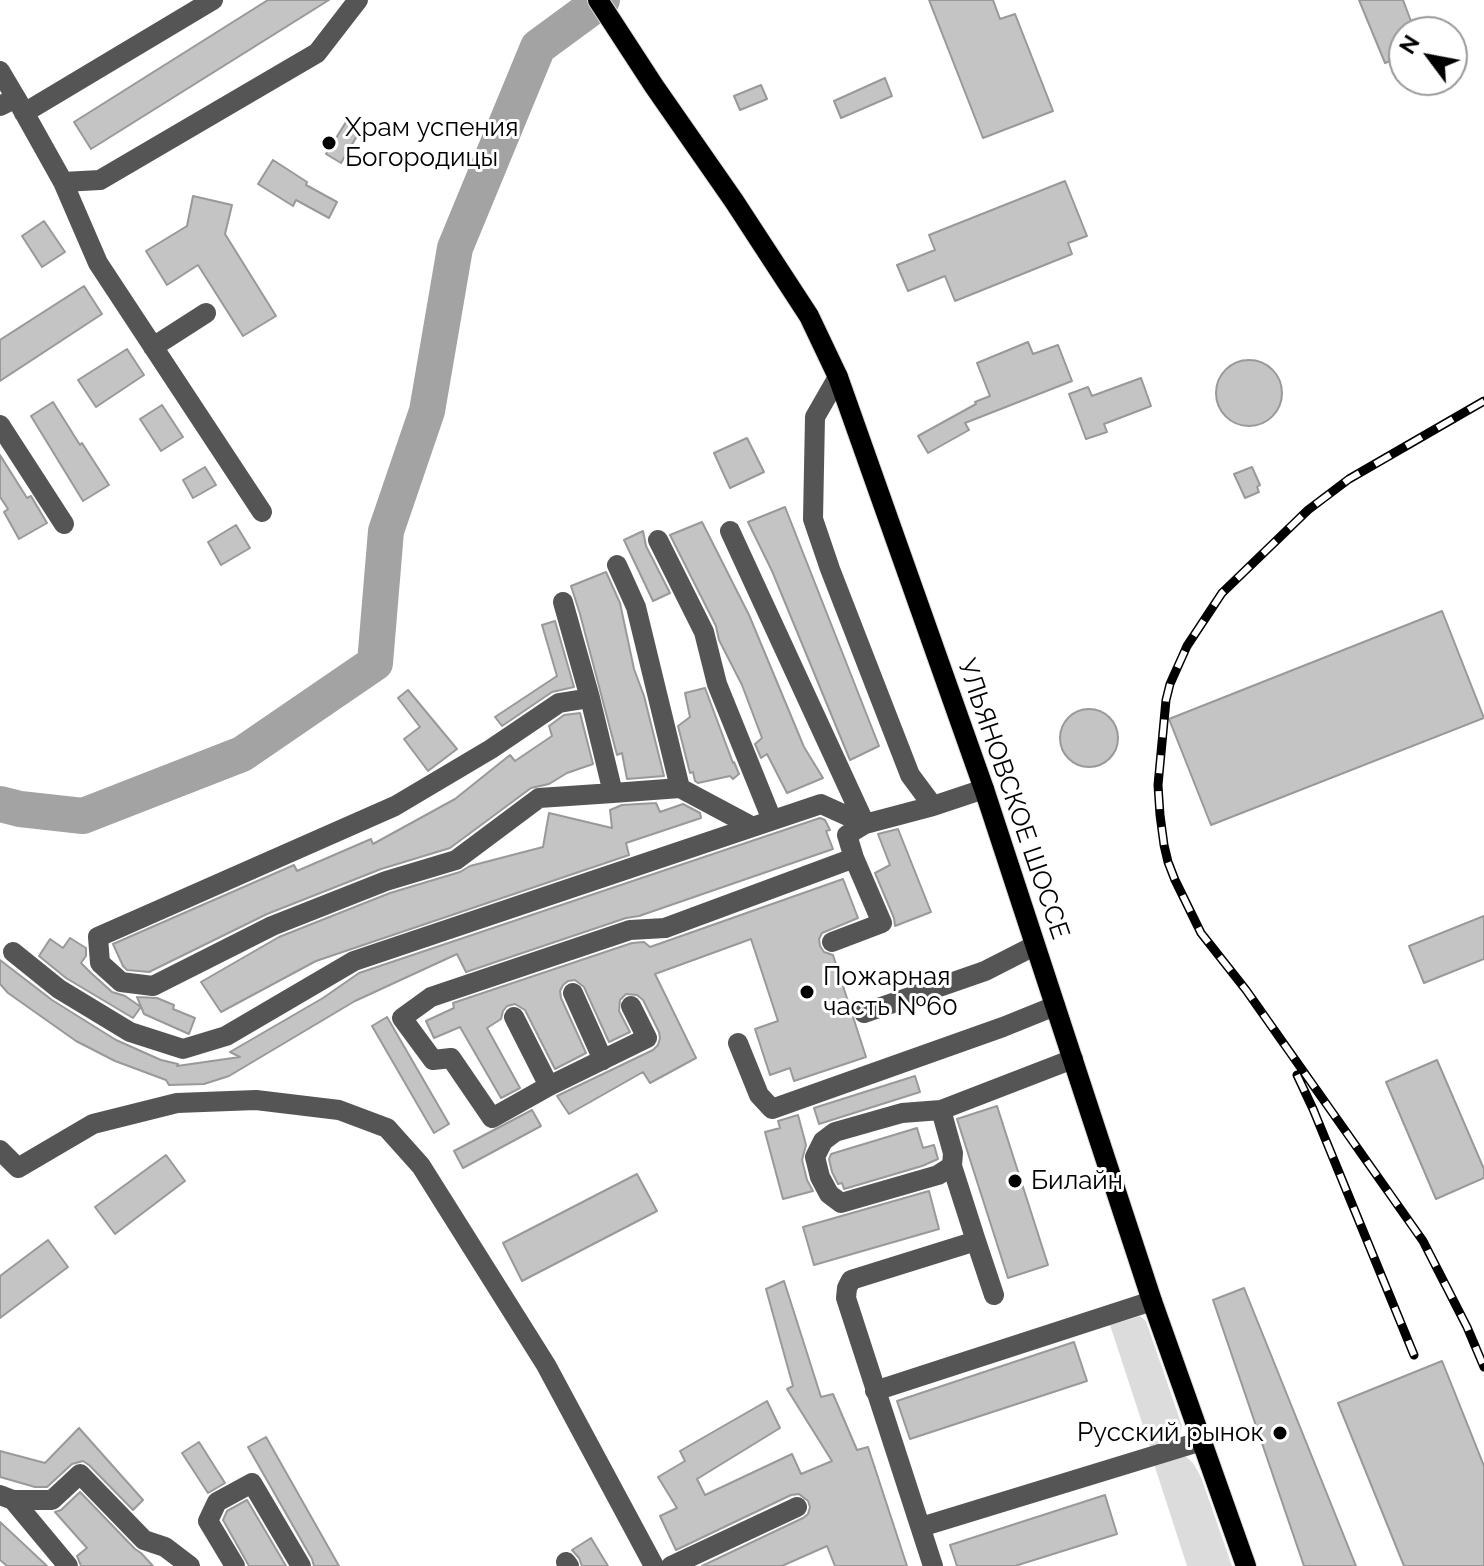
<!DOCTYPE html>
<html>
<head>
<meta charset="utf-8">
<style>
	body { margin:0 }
	#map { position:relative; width:1484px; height:1566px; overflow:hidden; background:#fff; font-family:Raleway,sans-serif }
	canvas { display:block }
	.north { position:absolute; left:1388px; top:16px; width:80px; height:80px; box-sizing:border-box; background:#fff; border:2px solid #999; border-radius:50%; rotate:302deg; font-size:22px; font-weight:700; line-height:32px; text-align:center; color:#000 }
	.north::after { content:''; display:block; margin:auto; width:28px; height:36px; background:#000; clip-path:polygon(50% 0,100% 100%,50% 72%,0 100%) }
</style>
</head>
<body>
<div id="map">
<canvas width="1484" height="1566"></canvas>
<div class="north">N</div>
</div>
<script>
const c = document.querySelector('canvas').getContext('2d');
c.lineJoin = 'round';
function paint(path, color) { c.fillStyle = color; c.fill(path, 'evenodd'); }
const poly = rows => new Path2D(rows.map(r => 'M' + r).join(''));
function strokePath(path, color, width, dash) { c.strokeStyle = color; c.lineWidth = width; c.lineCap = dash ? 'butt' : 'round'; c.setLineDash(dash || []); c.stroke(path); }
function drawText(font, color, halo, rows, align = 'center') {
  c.font = font + ' Raleway,sans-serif'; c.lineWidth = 6; c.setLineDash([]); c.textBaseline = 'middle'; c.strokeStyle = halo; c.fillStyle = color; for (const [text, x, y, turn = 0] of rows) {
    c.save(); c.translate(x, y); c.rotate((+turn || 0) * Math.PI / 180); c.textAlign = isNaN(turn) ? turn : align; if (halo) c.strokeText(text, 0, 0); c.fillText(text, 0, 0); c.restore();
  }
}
paint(poly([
	[1140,1316,1146,1321,1182,1426,1180,1435,1174,1440,1150,1447,1110,1325],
	[1177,1457,1186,1457,1193,1463,1201,1477,1232,1566,1187,1566,1154,1464]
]), '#dcdcdc');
strokePath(poly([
	[0,804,20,809,83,816,242,754,375,663,386,531,427,411,455,248,538,47,602,0]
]), '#a3a3a3', 36);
const building = poly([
	[268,0,329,0,91,149,74,122,268,0],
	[929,0,993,0,1000,19,1015,14,1053,111,983,138,929,0],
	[1359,0,1403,0,1415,32,1404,32,1404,56,1385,63,1359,0],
	[885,78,892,96,841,118,834,101,885,78],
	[761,85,767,99,740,110,734,96,761,85],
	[346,122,360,131,341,163,326,154,346,122],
	[273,160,307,182,306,185,337,202,329,218,296,200,293,206,258,184,273,160],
	[1065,181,1087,236,1068,243,1072,254,955,301,945,276,908,291,897,265,935,250,929,235,1065,181],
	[193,196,232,205,225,234,276,316,243,336,198,265,167,285,146,251,187,226,193,196],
	[44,221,65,252,42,267,22,236,44,221],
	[84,286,102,314,0,381,0,340,84,286],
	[1028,342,1033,354,1058,345,1072,381,965,423,969,430,928,453,918,436,976,404,975,402,990,396,977,363,1028,342],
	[127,349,144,375,96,407,78,380,127,349],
	'1216 393a33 33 0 1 1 66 0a33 33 0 1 1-66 0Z',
	[1141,378,1151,406,1104,424,1107,432,1086,439,1069,394,1088,387,1092,396,1141,378],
	[53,402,80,445,82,443,109,485,83,501,31,416,53,402],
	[162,405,183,437,161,451,140,419,162,405],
	[747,438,764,472,730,488,714,453,747,438],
	[0,455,27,498,31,496,47,523,19,539,4,512,8,509,0,497,0,455],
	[205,467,216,485,193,498,183,480,205,467],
	[1252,467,1260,485,1257,487,1259,492,1245,498,1234,474,1252,467],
	[785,507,879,746,850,760,772,571,748,522,785,507],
	[702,522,749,615,804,747,823,778,787,793,767,754,761,758,755,744,762,738,742,685,719,640,716,626,670,535,702,522],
	[236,525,250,548,221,565,208,542,236,525],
	[643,531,646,546,670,593,653,601,624,540,643,531],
	[606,572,620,603,634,669,644,696,664,776,627,779,622,753,617,755,580,614,571,586,606,572],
	[1442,611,1484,718,1211,825,1169,719,1442,611],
	[555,621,574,687,552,692,502,726,495,717,557,676,542,625,555,621],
	[705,688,733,763,734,762,739,774,733,779,730,776,698,783,695,781,693,772,690,773,678,726,690,717,685,693,705,688],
	[408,690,457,749,428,771,404,739,420,727,398,698,408,690],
	'1060 738a29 29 0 1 1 58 0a29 29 0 1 1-58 0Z',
	[580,713,593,764,567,773,549,784,531,788,450,848,381,869,267,914,149,972,127,970,123,966,113,944,294,865,297,871,371,839,373,844,455,799,510,755,515,761,552,736,549,726,564,715,580,713],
	[656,803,660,812,683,804,700,813,701,818,626,843,629,855,316,961,221,1012,201,982,279,937,390,893,460,872,470,866,543,847,549,813,612,828,610,810,622,805,656,803],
	[820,818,825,820,830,830,826,831,833,849,639,916,626,918,466,972,457,954,355,1001,229,1076,204,1084,169,1085,166,1080,115,1061,76,1041,8,993,0,984,0,960,52,1000,116,1040,161,1060,178,1064,177,1066,240,1057,230,1052,323,998,359,973,820,818],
	[898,829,931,912,895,926,894,918,875,873,890,865,878,834,898,829],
	[843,879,858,918,822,933,819,939,820,946,824,952,833,955,866,1057,794,1081,790,1068,770,1075,755,1029,778,1021,751,939,655,974,696,1058,650,1083,643,1072,569,1114,557,1096,653,1050,658,1045,660,1038,659,1032,643,1000,637,995,626,994,620,1000,619,1011,630,1032,609,1042,584,987,575,980,568,981,563,985,560,991,561,998,586,1053,555,1069,525,1010,515,1004,507,1006,503,1011,501,1019,487,1028,520,1088,501,1098,460,1027,434,1038,426,1021,454,1008,453,1003,632,943,644,942,650,947,843,879],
	[1484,916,1484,959,1424,983,1409,946,1484,916],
	[70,938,86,948,86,956,81,963,91,973,112,992,125,996,141,1007,133,1018,66,978,39,956,50,939,63,948,70,938],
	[137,997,157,998,174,1005,173,1009,195,1018,189,1034,144,1014,137,997],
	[387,1017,449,1124,434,1133,372,1026,387,1017],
	[1437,1060,1484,1169,1484,1178,1436,1199,1386,1082,1437,1060],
	[915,1076,920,1092,819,1124,814,1108,915,1076],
	[997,1106,1048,1265,1008,1278,957,1119,997,1106],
	[532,1110,541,1126,463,1168,454,1151,532,1110],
	[798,1115,806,1145,802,1160,807,1180,813,1191,783,1199,765,1132,780,1128,778,1121,798,1115],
	[917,1128,923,1148,934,1145,938,1159,922,1166,844,1189,842,1183,838,1184,832,1172,829,1159,831,1154,917,1128],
	[166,1155,185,1181,115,1234,95,1207,166,1155],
	[637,1174,657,1211,522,1281,503,1243,637,1174],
	[929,1191,939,1229,814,1265,803,1227,929,1191],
	[48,1240,68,1267,0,1318,0,1276,48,1240],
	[784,1281,821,1397,833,1394,857,1450,868,1447,907,1566,835,1566,827,1546,782,1566,702,1566,803,1518,808,1514,810,1507,808,1501,799,1494,791,1495,676,1550,660,1516,677,1508,658,1477,685,1461,680,1451,767,1401,780,1428,697,1479,705,1495,792,1454,801,1474,832,1461,787,1389,793,1386,766,1289,784,1281],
	[1244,1288,1356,1566,1304,1566,1213,1300,1244,1288],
	[1074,1342,1087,1381,910,1439,897,1401,1074,1342],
	[1442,1361,1484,1466,1484,1566,1404,1566,1338,1403,1442,1361],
	[79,1428,143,1500,133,1510,89,1465,83,1461,72,1464,47,1487,35,1487,0,1477,0,1451,45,1463,79,1428],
	[266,1437,339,1566,314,1566,312,1559,248,1447,266,1437],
	[199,1442,225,1483,208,1493,182,1453,199,1442],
	[80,1492,135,1549,141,1553,153,1566,81,1566,77,1556,87,1548,55,1512,61,1510,80,1492],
	[1105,1495,1117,1534,1015,1566,957,1566,950,1545,1105,1495],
	[247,1500,286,1566,249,1566,223,1520,227,1511,247,1500],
	[0,1522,47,1566,7,1566,0,1560,0,1522],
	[591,1538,608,1566,582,1566,579,1558,572,1550,591,1538]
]);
paint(building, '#c4c4c4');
strokePath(building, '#999', 2);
const major = poly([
	[598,0,654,86,734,201,809,316,838,377,984,789,1152,1301,1246,1566]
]);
strokePath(major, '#dbdbdb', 22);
strokePath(poly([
	[0,71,16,98],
	[0,106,16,98,63,182,100,180,317,53,358,0],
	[24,113,213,0],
	[63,182,98,263,262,512],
	[153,347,206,313],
	[838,377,815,417,813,519,830,569,910,775,933,806],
	[0,425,64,524],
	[658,540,704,632,717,684,772,820],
	[617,565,636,607,680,788],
	[563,602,590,698],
	[613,793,590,698,559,703,491,749,395,806,98,937,100,963,121,982,153,986,272,926,386,881,456,860,539,798,613,793,680,788,753,827],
	[832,942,882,923,854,858],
	[13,952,59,989,130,1032,183,1049,226,1036,354,961,821,804,865,824,933,806,984,789],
	[573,993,603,1060],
	[631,1006,647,1038,549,1086,492,1118,451,1058,433,1060,402,1018,431,997,630,930,665,928,854,858,847,835,865,824,730,531],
	[864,1013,985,971,1034,946],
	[514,1017,549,1086],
	[738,1043,759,1095,772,1109,1003,1027,1055,1006],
	[941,1110,953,1153,952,1166,938,1175,841,1203,829,1194,820,1177,815,1157,823,1141,835,1132,902,1113,941,1110,1073,1059],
	[0,1150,18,1168,93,1124,177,1103,256,1100,339,1110,387,1128,421,1166,546,1365,654,1566],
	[976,1241,994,1295],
	[875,1391,1152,1301],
	[0,1495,13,1500,52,1500,80,1474,144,1540,165,1547,190,1566],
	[13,1500,68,1566],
	[921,1527,1202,1441],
	[566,1562,569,1566],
	[235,1566,208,1521,217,1502,252,1483,301,1566],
	[671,1566,797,1507],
	[933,1566,846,1298,847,1288,851,1280,976,1241,952,1166]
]), '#555', 20);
strokePath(major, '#000', 20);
const rail = poly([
	[1484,401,1349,479,1308,510,1222,593,1187,646,1170,684,1166,700,1158,785,1160,815,1164,845,1168,862,1175,880,1201,933,1246,990,1423,1241,1467,1327,1484,1367],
	[1297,1075,1313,1109,1414,1355]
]);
strokePath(rail, '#000', 9);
strokePath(rail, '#fff', 6, [18]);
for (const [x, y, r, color] of [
	[329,143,8,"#000"],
	[807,992,8,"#000"],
	[1015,1181,8,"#000"],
	[1280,1433,8,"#000"]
]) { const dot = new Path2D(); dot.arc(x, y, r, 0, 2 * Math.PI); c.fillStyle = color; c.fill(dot); strokePath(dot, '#fff', 3); }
drawText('26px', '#000', '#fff', [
	["Храм успения",345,128],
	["Богородицы",345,158],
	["Пожарная",823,977],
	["часть №60",823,1007],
	["Билайн",1031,1181],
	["Русский рынок",1264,1433,"right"]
], 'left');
drawText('26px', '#000', '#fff', [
	["УЛЬЯНОВСКОЕ ШОССЕ",1013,799,71]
]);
</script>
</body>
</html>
